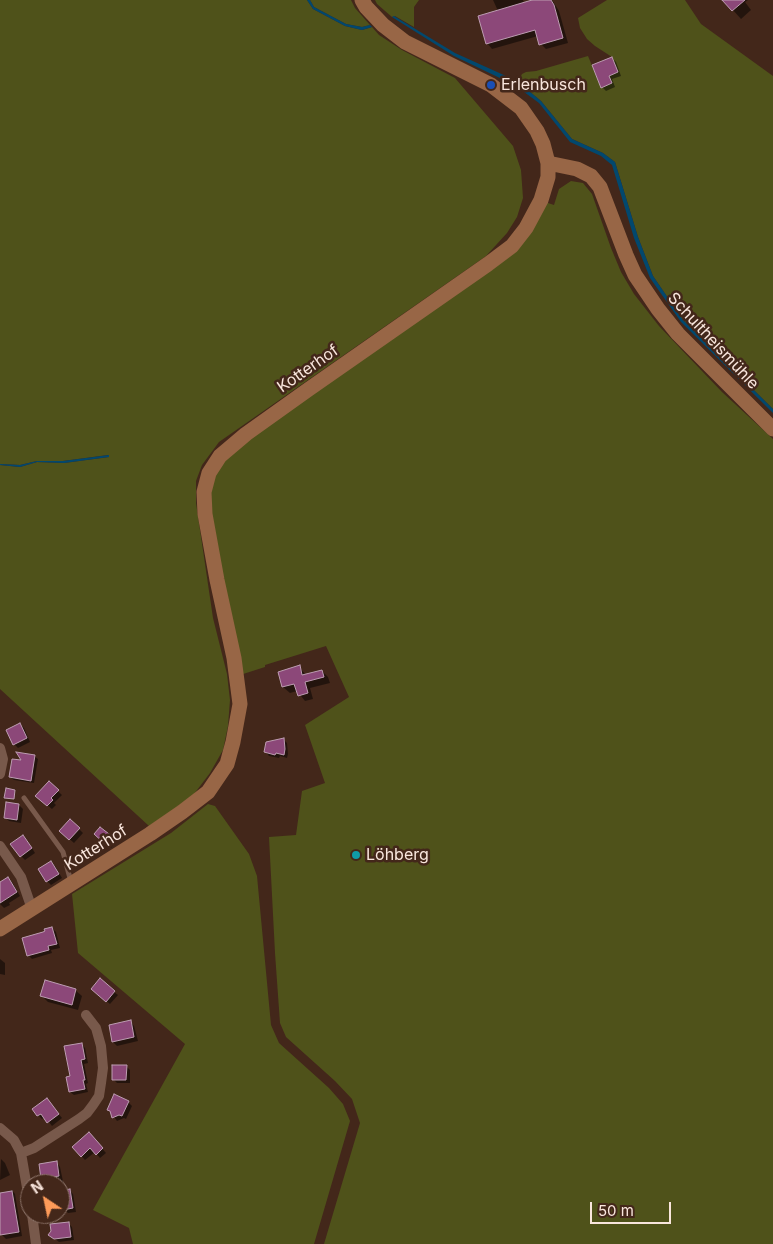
<!DOCTYPE html>
<html>
<head>
<meta charset="utf-8">
<style>
	body { margin:0 }
	#map { position:relative; width:773px; height:1244px; overflow:hidden; background:#43271a; font-family:Inter,sans-serif }
	canvas { display:block }
	.north { position:absolute; left:20px; top:1174px; width:50px; height:50px; box-sizing:border-box; background:#43271a; border:1px solid #8c7368; border-radius:50%; rotate:326deg; font-size:14px; font-weight:700; line-height:20px; text-align:center; color:#f9e6dd }
	.north::after { content:''; display:block; margin:auto; width:18px; height:22px; background:#fe9b59; clip-path:polygon(50% 0,100% 100%,50% 72%,0 100%) }
	.scale { position:absolute; left:590px; top:1202px; width:81px; height:22px; box-sizing:border-box; border:2px solid #f9e6dd; border-top:0; padding-left:6px; font-size:15px; line-height:18px; white-space:nowrap; color:#f9e6dd; -webkit-text-stroke:4px #43271a; paint-order:stroke }
</style>
</head>
<body>
<div id="map">
<canvas width="773" height="1244"></canvas>
<div class="north">N</div>
<div class="scale">50 m</div>
</div>
<script>
const c = document.querySelector('canvas').getContext('2d');
c.lineJoin = 'round';
function paint(path, color) { c.fillStyle = color; c.fill(path, 'evenodd'); }
const poly = rows => new Path2D(rows.map(r => 'M' + r).join(''));
function strokePath(path, color, width, dash) { c.strokeStyle = color; c.lineWidth = width; c.lineCap = dash ? 'butt' : 'round'; c.setLineDash(dash || []); c.stroke(path); }
function drawText(font, color, halo, rows, align = 'center') {
  c.font = font + ' Inter,sans-serif'; c.lineWidth = 5; c.setLineDash([]); c.textBaseline = 'middle'; c.strokeStyle = halo; c.fillStyle = color; for (const [text, x, y, turn = 0] of rows) {
    c.save(); c.translate(x, y); c.rotate((+turn || 0) * Math.PI / 180); c.textAlign = isNaN(turn) ? turn : align; if (halo) c.strokeText(text, 0, 0); c.fillText(text, 0, 0); c.restore();
  }
}
paint(poly([
	[0,0,307,0,313,9,345,26,362,30,372,27,379,35,402,50,455,78,513,146,521,170,523,198,517,217,507,233,486,256,219,442,202,465,196,481,196,503,213,618,227,674,230,700,228,726,223,750,210,773,194,794,173,810,149,826,0,689,0,465,20,467,37,462,64,463,109,457,108,455,63,461,37,461,20,465,0,464],
	[310,0,351,0,355,8,370,25,362,27,346,24,314,7],
	[375,0,419,0,414,7,414,27,395,16,392,17,377,4],
	[607,0,685,0,701,24,773,76,773,409,683,320,653,276,638,237,615,162,603,153,572,139,541,101,518,82,522,74,526,72,536,71,588,56,601,87,612,83,609,76,618,72,612,57,595,46,587,39,580,28,578,18],
	[571,181,583,183,592,194,611,248,621,272,634,294,659,326,722,392,773,439,773,1244,324,1244,360,1123,352,1099,335,1081,286,1037,280,1023,275,953,269,837,296,835,302,791,325,783,305,725,349,697,326,646,265,665,265,667,240,675,207,491,222,458,490,266,545,202,554,205,559,189],
	[208,804,215,806,249,854,257,876,271,1025,279,1043,329,1088,343,1104,350,1121,314,1244,133,1244,129,1228,93,1210,185,1044,78,953,72,894,171,833]
]), '#4f521a');
paint(poly([
	[307,0,310,0,314,7,346,24,362,27,370,25,372,27,362,30,345,26,313,9],
	[394,16,455,53,506,76,504,80,454,56,392,17],
	[518,82,541,101,572,139,603,153,615,162,638,237,653,276,683,320,773,409,773,413,681,322,650,278,634,238,612,165,601,156,570,142,539,103,516,86],
	[109,455,109,457,64,463,37,462,20,467,0,465,0,464,20,465,37,461,63,461]
]), '#02486e');
paint(poly([
	[493,0,523,0,524,3,536,0,552,0,559,11,568,43,546,49,541,44,538,36,492,49,487,43,498,11],
	[724,0,748,0,745,2,751,10,741,19],
	[612,58,616,62,621,76,612,79,615,87,606,91,602,87],
	[299,667,306,675,322,671,328,677,330,683,310,688,313,699,305,701,297,691,290,693,283,687],
	[20,724,24,728,30,742,18,748,14,744],
	[283,739,287,743,288,754,287,758,280,756,279,758,269,756,266,752],
	[34,756,38,759,34,783,14,780,10,777],
	[49,783,62,795,54,803,56,805,52,809,41,800],
	[19,805,23,809,21,823,9,821,5,817],
	[79,829,83,833,74,843,65,835],
	[95,834,112,838,115,842,111,848],
	[27,840,35,853,25,860,21,856],
	[51,863,55,866,62,878,51,885,47,881],
	[8,879,12,882,20,896,9,903,10,905,4,908,0,904,0,883],
	[52,928,56,932,60,948,51,950,52,953,32,959,28,955,44,933],
	[0,959,5,963,5,975,0,974],
	[75,990,82,996,78,1010,48,1002,42,996],
	[114,992,118,995,110,1004,97,993],
	[131,1022,134,1026,138,1041,117,1046,113,1042,110,1026],
	[81,1044,85,1048,88,1063,84,1064,88,1083,86,1084,88,1092,74,1095,70,1092,72,1077],
	[126,1066,130,1070,130,1083,117,1083,113,1079],
	[47,1100,62,1118,52,1126,45,1117,42,1119,38,1115],
	[128,1102,132,1106,126,1119,124,1118,117,1121,114,1117],
	[93,1138,106,1153,100,1158,95,1152,85,1160,74,1148],
	[1,1159,5,1163,10,1175,0,1180],
	[57,1163,60,1167,65,1191,69,1190,73,1194,76,1212,68,1213,64,1209,60,1210,60,1184,44,1184,41,1165],
	[12,1190,15,1194,22,1236,6,1239,2,1235,0,1224,0,1194,10,1192],
	[68,1223,72,1227,74,1240,59,1242,54,1238]
]), '#0007');
const building = poly([
	[532,0,551,0,554,5,563,38,539,45,535,30,486,44,478,16,532,0],
	[722,0,745,0,732,11,722,0],
	[612,57,618,72,609,76,612,83,601,88,592,65,612,57],
	[300,665,302,675,322,670,324,677,305,682,308,693,298,696,294,684,282,687,278,672,300,665],
	[20,723,27,738,13,745,6,730,20,723],
	[284,738,285,749,284,755,276,753,275,755,264,752,266,742,284,738],
	[16,752,35,755,31,781,9,777,12,759,21,760,16,752],
	[49,781,59,790,51,798,53,800,47,806,35,796,49,781],
	[6,788,15,790,14,799,4,798,6,788],
	[6,802,19,804,17,820,4,818,6,802],
	[70,819,80,828,69,840,59,831,70,819],
	[100,827,113,837,106,845,94,834,100,827],
	[23,835,32,848,20,857,10,844,23,835],
	[51,861,59,874,46,882,38,869,51,861],
	[8,877,17,892,0,903,0,882,8,877],
	[52,927,57,944,48,946,49,950,27,956,22,938,43,932,45,931,44,929,52,927],
	[100,978,115,991,106,1002,91,989,100,978],
	[45,980,76,989,72,1005,40,996,45,980],
	[131,1020,134,1037,112,1042,109,1025,131,1020],
	[82,1043,85,1059,81,1060,85,1080,83,1080,85,1089,69,1092,66,1077,70,1076,64,1046,82,1043],
	[112,1065,127,1065,126,1080,112,1080,112,1065],
	[114,1094,129,1101,122,1116,119,1115,112,1118,110,1111,107,1110,114,1094],
	[47,1098,59,1114,47,1123,41,1114,37,1116,32,1109,47,1098],
	[89,1132,103,1148,96,1155,90,1148,81,1157,72,1147,89,1132],
	[57,1161,59,1176,41,1179,39,1164,57,1161],
	[70,1189,73,1208,63,1210,62,1206,60,1206,60,1191,70,1189],
	[12,1191,19,1232,0,1235,0,1193,12,1191],
	[69,1222,71,1237,54,1239,48,1235,51,1231,50,1224,69,1222]
]);
paint(building, '#8c4879');
strokePath(building, '#bd9db2', 1);
strokePath(poly([
	[24,798,63,852,71,882]
]), '#78594b', 5);
strokePath(poly([
	[0,748,3,759,0,774],
	[0,846,21,877,32,909],
	[0,1128,14,1140,21,1153,30,1205],
	[21,1153,34,1148,79,1119,87,1113,93,1105,99,1096,101,1083,103,1068,101,1046,96,1028,86,1015],
	[32,1214,36,1244]
]), '#78594b', 10);
strokePath(poly([
	[548,163,577,169,591,176,600,187,626,255,635,275,658,309,678,334,773,429],
	[0,929,150,834,182,812,208,792,227,764,233,742,240,704,234,658,217,580,205,514,204,492,209,473,220,456,246,434,309,389,488,264,512,246,526,228,541,200,548,177,548,163,543,144,537,131,521,108,491,85,405,42,383,25,366,7,362,0]
]), '#986646', 15);
for (const [x, y, r, color] of [
	[491,85,5,"#1a4fb4"],
	[356,855,5,"#0f9aa8"]
]) { const dot = new Path2D(); dot.arc(x, y, r, 0, 2 * Math.PI); c.fillStyle = color; c.fill(dot); strokePath(dot, '#43271a', 2); }
drawText('16px', '#f9e6dd', '#43271a', [
	["Erlenbusch",501,85],
	["Löhberg",366,855]
], 'left');
drawText('16px', '#f9e6dd', '#43271a', [
	["Schultheismühle",713,341,47],
	["Kotterhof",308,369,-35],
	["Kotterhof",96,848,-32]
]);
</script>
</body>
</html>
